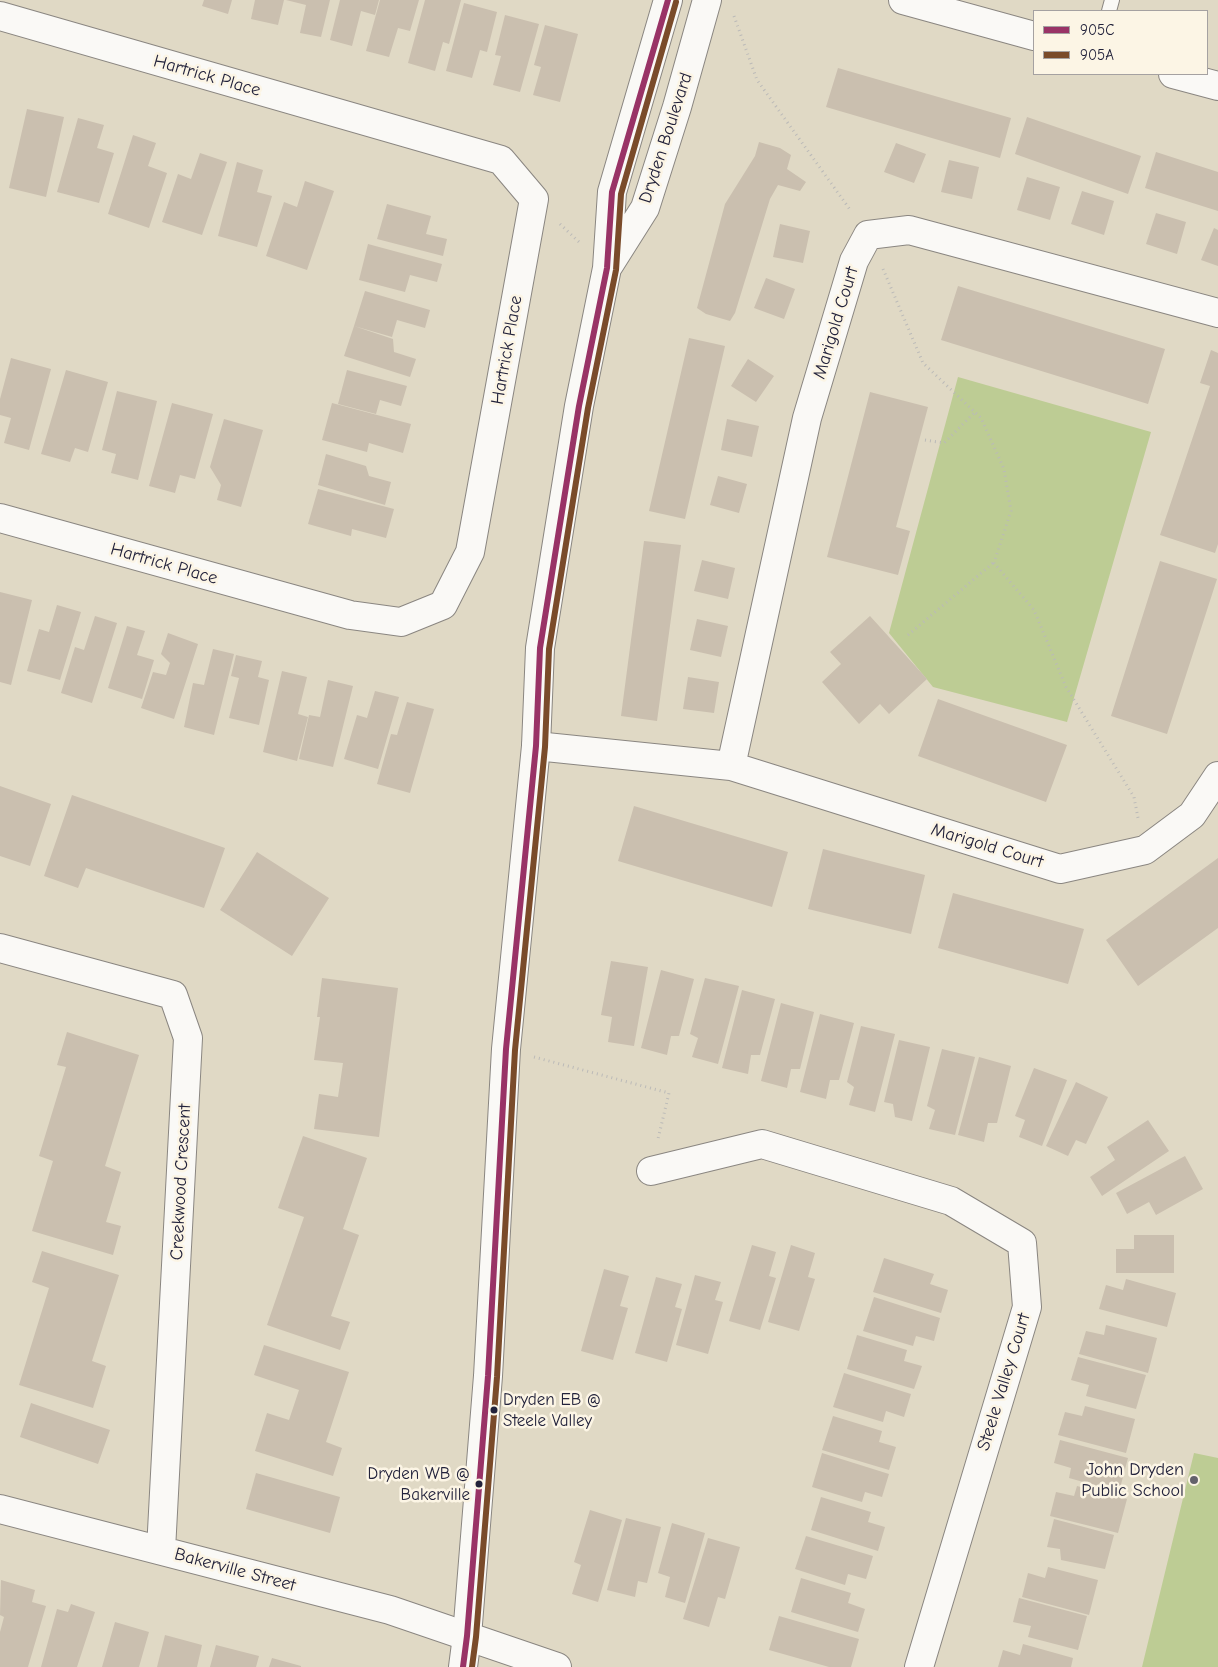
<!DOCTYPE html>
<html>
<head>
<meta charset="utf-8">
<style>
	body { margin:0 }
	#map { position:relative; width:1218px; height:1667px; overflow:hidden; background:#e0d9c5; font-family:"Comic Neue",sans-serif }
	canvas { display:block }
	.legend { position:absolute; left:1033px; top:10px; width:175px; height:65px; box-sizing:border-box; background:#fcf5e5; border:1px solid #a5a1a1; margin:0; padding:6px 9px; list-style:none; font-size:15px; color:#22223b }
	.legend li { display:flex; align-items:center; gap:10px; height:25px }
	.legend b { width:25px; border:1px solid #a5a1a1 }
</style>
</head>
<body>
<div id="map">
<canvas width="1218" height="1667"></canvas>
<ul class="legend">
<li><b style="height:6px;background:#936"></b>905C</li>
<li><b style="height:6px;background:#7a4b2a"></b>905A</li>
</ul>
</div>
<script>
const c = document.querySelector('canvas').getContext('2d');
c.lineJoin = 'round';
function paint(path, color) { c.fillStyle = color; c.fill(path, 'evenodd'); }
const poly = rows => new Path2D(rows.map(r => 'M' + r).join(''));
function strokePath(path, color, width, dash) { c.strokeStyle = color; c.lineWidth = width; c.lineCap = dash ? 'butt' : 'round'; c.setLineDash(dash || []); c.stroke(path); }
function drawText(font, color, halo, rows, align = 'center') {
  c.font = font + ' "Comic Neue",sans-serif'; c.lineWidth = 5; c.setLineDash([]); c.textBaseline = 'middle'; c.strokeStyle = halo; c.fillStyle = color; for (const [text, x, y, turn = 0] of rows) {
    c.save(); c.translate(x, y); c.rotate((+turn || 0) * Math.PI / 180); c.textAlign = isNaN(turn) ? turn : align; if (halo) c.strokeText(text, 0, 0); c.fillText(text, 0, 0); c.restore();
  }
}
paint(poly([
	[958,377,1151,432,1067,722,933,687,889,633],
	[1194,1453,1218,1458,1218,1667,1142,1667]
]), '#bdcc94');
paint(poly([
	[204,0,232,0,228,14,202,6],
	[255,0,284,0,278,25,251,19],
	[286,0,330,0,321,37,300,33,306,5],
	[340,0,379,0,375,15,361,11,352,46,330,40],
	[380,0,419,0,410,31,398,28,389,57,366,51],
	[425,0,461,0,449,44,443,42,435,71,408,63],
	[464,3,497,12,487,52,480,50,472,78,446,71],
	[505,15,539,24,520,92,493,85,501,56,495,55],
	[545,25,578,34,560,102,533,95,541,67,534,65],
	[838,68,1011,118,1000,158,826,107],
	[27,109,64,117,46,197,9,188],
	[1027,117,1141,156,1128,194,1015,154],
	[78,118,104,125,97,148,114,153,99,203,57,192],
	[133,135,156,143,148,166,167,173,149,228,108,214],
	[759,142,780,148,791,155,787,169,806,182,800,191,778,185,770,199,735,313,730,321,706,314,697,308,725,204,755,156],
	[896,143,926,154,914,183,884,172],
	[1156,152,1218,172,1218,211,1145,188],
	[200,153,227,162,202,235,162,222,178,174,191,179],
	[949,160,979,167,972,199,941,192],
	[237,162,263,170,257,192,272,196,257,247,218,236],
	[1027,177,1060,187,1050,220,1017,210],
	[305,181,334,191,307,270,266,256,284,202,297,207],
	[1082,191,1114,201,1104,235,1071,224],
	[387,204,431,216,426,234,447,239,443,256,377,239],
	[1156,213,1186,222,1177,254,1146,244],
	[780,224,810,231,803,263,773,257],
	[1214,228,1218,230,1218,266,1201,260],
	[368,244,442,264,437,282,410,275,405,292,359,280],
	[766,278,795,289,784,319,754,308],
	[958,286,1165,349,1148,404,941,340],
	[365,291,430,310,425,328,397,320,392,337,354,326],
	[354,326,393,339,394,352,416,359,410,377,344,356],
	[689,338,725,346,685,519,649,511],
	[1211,350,1218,353,1218,544,1215,553,1160,535,1210,386,1200,383],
	[11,358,51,369,29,450,4,443,11,418,0,415,0,399],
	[748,359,774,376,756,402,731,386],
	[66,370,108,382,88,452,75,448,70,462,41,454],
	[347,370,407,386,401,406,380,400,376,414,338,404],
	[117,391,157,401,138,480,111,473,116,454,102,450],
	[870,392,928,407,896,527,910,531,898,575,827,557],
	[172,403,213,414,195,479,180,475,175,493,149,486],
	[332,403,411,424,403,453,369,443,367,452,322,440],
	[224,419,263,430,241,507,217,500,221,485,210,467],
	[727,419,759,426,752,457,721,450],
	[326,454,366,466,369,476,391,482,385,505,318,485],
	[718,476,747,484,739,513,710,505],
	[318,489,394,509,386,538,352,529,351,536,308,524],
	[644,541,681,545,657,721,621,716],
	[702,560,735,568,728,599,694,591],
	[1160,561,1217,579,1167,734,1111,716],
	[0,592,32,600,11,685,0,682],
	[57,605,81,612,60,680,27,671,39,629,49,632],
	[95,616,117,623,92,703,61,693,75,647,84,650],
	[870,616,927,679,889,714,880,704,859,724,822,682,841,664,830,652],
	[697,619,728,626,721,657,690,650],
	[127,626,145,631,137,655,154,660,142,699,108,688],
	[168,633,198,644,174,719,141,708,153,672,166,675,170,663,161,654],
	[213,649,234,654,214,735,184,727,193,683,204,685],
	[236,655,262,661,258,677,269,680,259,725,229,718,239,678,231,676],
	[282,671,307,677,298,714,308,717,297,761,263,752],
	[688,677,719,682,714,713,683,709],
	[328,680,353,686,333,767,299,759,309,715,320,717],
	[375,691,399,697,378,769,344,759,357,715,367,718],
	[938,699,1067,745,1046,802,918,756],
	[407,702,434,709,410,793,377,784,391,734,397,735],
	[0,786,51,804,30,866,0,856],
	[72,795,225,848,204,908,86,868,78,888,44,876],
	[634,806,788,852,772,907,618,861],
	[823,849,925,875,911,934,808,909],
	[257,852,329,898,292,956,220,910],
	[1218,858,1218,928,1138,986,1106,940],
	[953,893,1084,929,1068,984,938,948],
	[611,961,648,967,634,1046,608,1042,612,1017,601,1015],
	[661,970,694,979,679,1036,671,1036,667,1055,641,1048],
	[322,978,398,988,379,1137,314,1129,319,1094,338,1097,343,1063,314,1060,320,1017,317,1017],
	[705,978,739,986,718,1064,692,1057,698,1038,690,1034],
	[742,990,775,999,760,1055,751,1055,748,1074,722,1068],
	[781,1003,814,1012,800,1069,791,1069,787,1088,761,1081],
	[820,1014,854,1023,839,1080,830,1080,826,1099,800,1092],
	[861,1026,895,1034,875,1112,849,1105,854,1087,847,1082],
	[67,1032,139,1055,105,1166,121,1172,106,1222,121,1226,113,1255,32,1231,53,1161,39,1156,66,1067,57,1065],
	[899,1040,930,1047,912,1121,895,1117,893,1104,884,1102],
	[942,1049,975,1057,955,1135,929,1129,935,1110,927,1106],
	[979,1057,1011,1066,997,1123,988,1123,984,1142,958,1135],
	[1034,1068,1067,1080,1042,1146,1019,1137,1025,1120,1015,1116],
	[1076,1082,1108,1097,1086,1144,1076,1140,1068,1156,1046,1146],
	[1148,1120,1169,1151,1102,1196,1090,1177,1115,1160,1107,1147],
	[303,1136,367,1158,343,1229,359,1235,331,1316,350,1322,340,1350,267,1325,304,1217,278,1208],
	[1185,1156,1203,1189,1156,1215,1149,1202,1127,1214,1116,1193],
	[1134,1235,1174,1235,1174,1273,1116,1273,1116,1249,1134,1249],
	[752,1245,776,1252,769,1276,776,1278,760,1330,729,1321],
	[791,1245,815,1253,808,1277,815,1279,799,1331,768,1322],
	[42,1251,119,1275,92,1361,106,1366,93,1408,19,1385,49,1288,32,1282],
	[884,1258,934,1274,930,1284,948,1290,941,1313,873,1292],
	[604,1269,629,1276,620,1306,628,1308,613,1360,581,1351],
	[695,1275,721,1282,715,1300,723,1302,708,1354,676,1345],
	[656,1277,682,1284,675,1307,682,1309,667,1362,635,1353],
	[1126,1279,1176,1293,1167,1327,1099,1309,1106,1285,1123,1290],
	[874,1297,940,1318,934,1341,916,1336,913,1346,863,1331],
	[1106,1325,1157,1338,1148,1373,1079,1354,1086,1331,1104,1335],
	[857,1335,907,1350,904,1361,922,1366,914,1389,847,1369],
	[264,1345,349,1372,326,1442,342,1448,333,1476,255,1451,267,1413,289,1420,299,1390,254,1375],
	[1078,1357,1146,1375,1136,1409,1086,1396,1089,1385,1071,1380],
	[844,1373,911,1394,904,1417,886,1411,883,1422,833,1407],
	[31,1403,110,1430,98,1464,20,1437],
	[1085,1406,1135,1419,1126,1453,1058,1435,1065,1412,1082,1416],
	[833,1416,882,1431,879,1442,896,1447,889,1470,822,1450],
	[1060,1440,1128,1458,1119,1492,1069,1478,1071,1468,1054,1463],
	[822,1453,889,1474,882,1497,865,1492,862,1502,812,1487],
	[256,1473,340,1497,330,1533,246,1509],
	[1077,1486,1127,1499,1118,1533,1050,1516,1056,1492,1074,1496],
	[821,1497,871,1512,868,1522,885,1527,878,1551,811,1530],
	[590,1510,622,1520,598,1602,572,1594,581,1565,574,1562],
	[626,1518,661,1527,647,1583,638,1581,635,1597,607,1590],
	[1054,1519,1114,1535,1105,1569,1061,1560,1060,1549,1047,1547],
	[672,1523,705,1533,685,1603,665,1597,670,1577,658,1573],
	[806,1536,873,1556,866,1579,848,1574,845,1585,795,1569],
	[708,1538,740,1547,725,1599,718,1597,709,1627,683,1619],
	[1048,1567,1098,1580,1089,1615,1022,1597,1028,1573,1045,1578],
	[801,1578,851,1593,848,1603,865,1609,858,1632,791,1612],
	[1,1580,35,1590,32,1602,46,1606,28,1667,0,1667,0,1632,4,1617,0,1615],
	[1019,1598,1087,1616,1078,1650,1028,1637,1031,1626,1013,1622],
	[71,1604,95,1612,77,1667,41,1667,57,1609,68,1612],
	[779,1616,859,1639,851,1667,829,1667,769,1650],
	[115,1622,149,1632,139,1667,102,1667],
	[165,1635,202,1645,197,1667,157,1667],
	[1023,1644,1073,1658,1071,1667,998,1667,1003,1650,1020,1655],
	[216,1645,259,1656,256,1667,210,1667],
	[272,1658,301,1666,301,1667,269,1667]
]), '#cabfaf');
const service = poly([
	[1109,11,1112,0]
]);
const minor = poly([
	[0,16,501,160,534,199,470,552,443,605,401,622,350,615,0,518],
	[536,746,731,766,1060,869,1145,850,1192,815,1218,776],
	[731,766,807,418,854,261,868,235,909,230,1218,313],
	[0,948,173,995,188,1038,161,1550],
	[651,1171,762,1144,951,1201,1022,1243,1027,1307,919,1667],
	[0,1509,390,1610,557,1667]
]);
const tertiary = poly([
	[903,0,1034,36],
	[1173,74,1218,86],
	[609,265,645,208,677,107,707,0],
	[463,1667,467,1636,488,1376,506,1049,536,746,540,648,579,406,607,268,612,192,668,0]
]);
strokePath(service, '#8a8681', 16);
strokePath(minor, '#8a8681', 30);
strokePath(tertiary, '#8a8681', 30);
strokePath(poly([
	[734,16,757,80,851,211],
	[560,224,579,242],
	[883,269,923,363,981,418,1004,469,1011,511,994,563,1034,610,1066,687,1134,797,1138,818],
	[925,440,944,443,975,412],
	[908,635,993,563],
	[534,1057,669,1093,658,1139]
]), '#bbbab8', 3, [1, 4]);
strokePath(service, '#faf9f6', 14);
strokePath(minor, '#faf9f6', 28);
strokePath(tertiary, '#faf9f6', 28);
strokePath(poly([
	[463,1667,467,1636,488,1376,506,1049,536,746,540,648,579,406,607,268,612,192,668,0]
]), '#936', 6);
strokePath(poly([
	[472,1667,476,1637,497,1377,515,1050,545,747,549,649,588,408,616,270,621,194,676,2]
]), '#7a4b2a', 6);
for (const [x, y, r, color] of [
	[494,1410,4.5,"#22223b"],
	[1194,1480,5,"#64626b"],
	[479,1484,4.5,"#22223b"]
]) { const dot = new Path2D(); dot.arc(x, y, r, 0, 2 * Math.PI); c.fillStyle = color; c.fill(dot); strokePath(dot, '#fcf5e5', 2); }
drawText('17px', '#22223b', '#fcf5e5', [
	["Dryden EB @",503,1400],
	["Steele Valley",503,1421],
	["Dryden WB @",470,1474,"right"],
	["Bakerville",470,1495,"right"]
], 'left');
drawText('18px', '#22223b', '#fcf5e5', [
	["Hartrick Place",207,76,16],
	["Dryden Boulevard",666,138,-72],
	["Marigold Court",836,323,-73],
	["Hartrick Place",507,350,-80],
	["Hartrick Place",164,564,16],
	["Marigold Court",987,846,17],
	["Creekwood Crescent",181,1182,-87],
	["Steele Valley Court",1004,1382,-73],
	["Bakerville Street",235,1570,15]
]);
drawText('18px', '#22223b', '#fcf5e5', [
	["John Dryden",1184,1470],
	["Public School",1184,1491]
], 'right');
</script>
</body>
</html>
